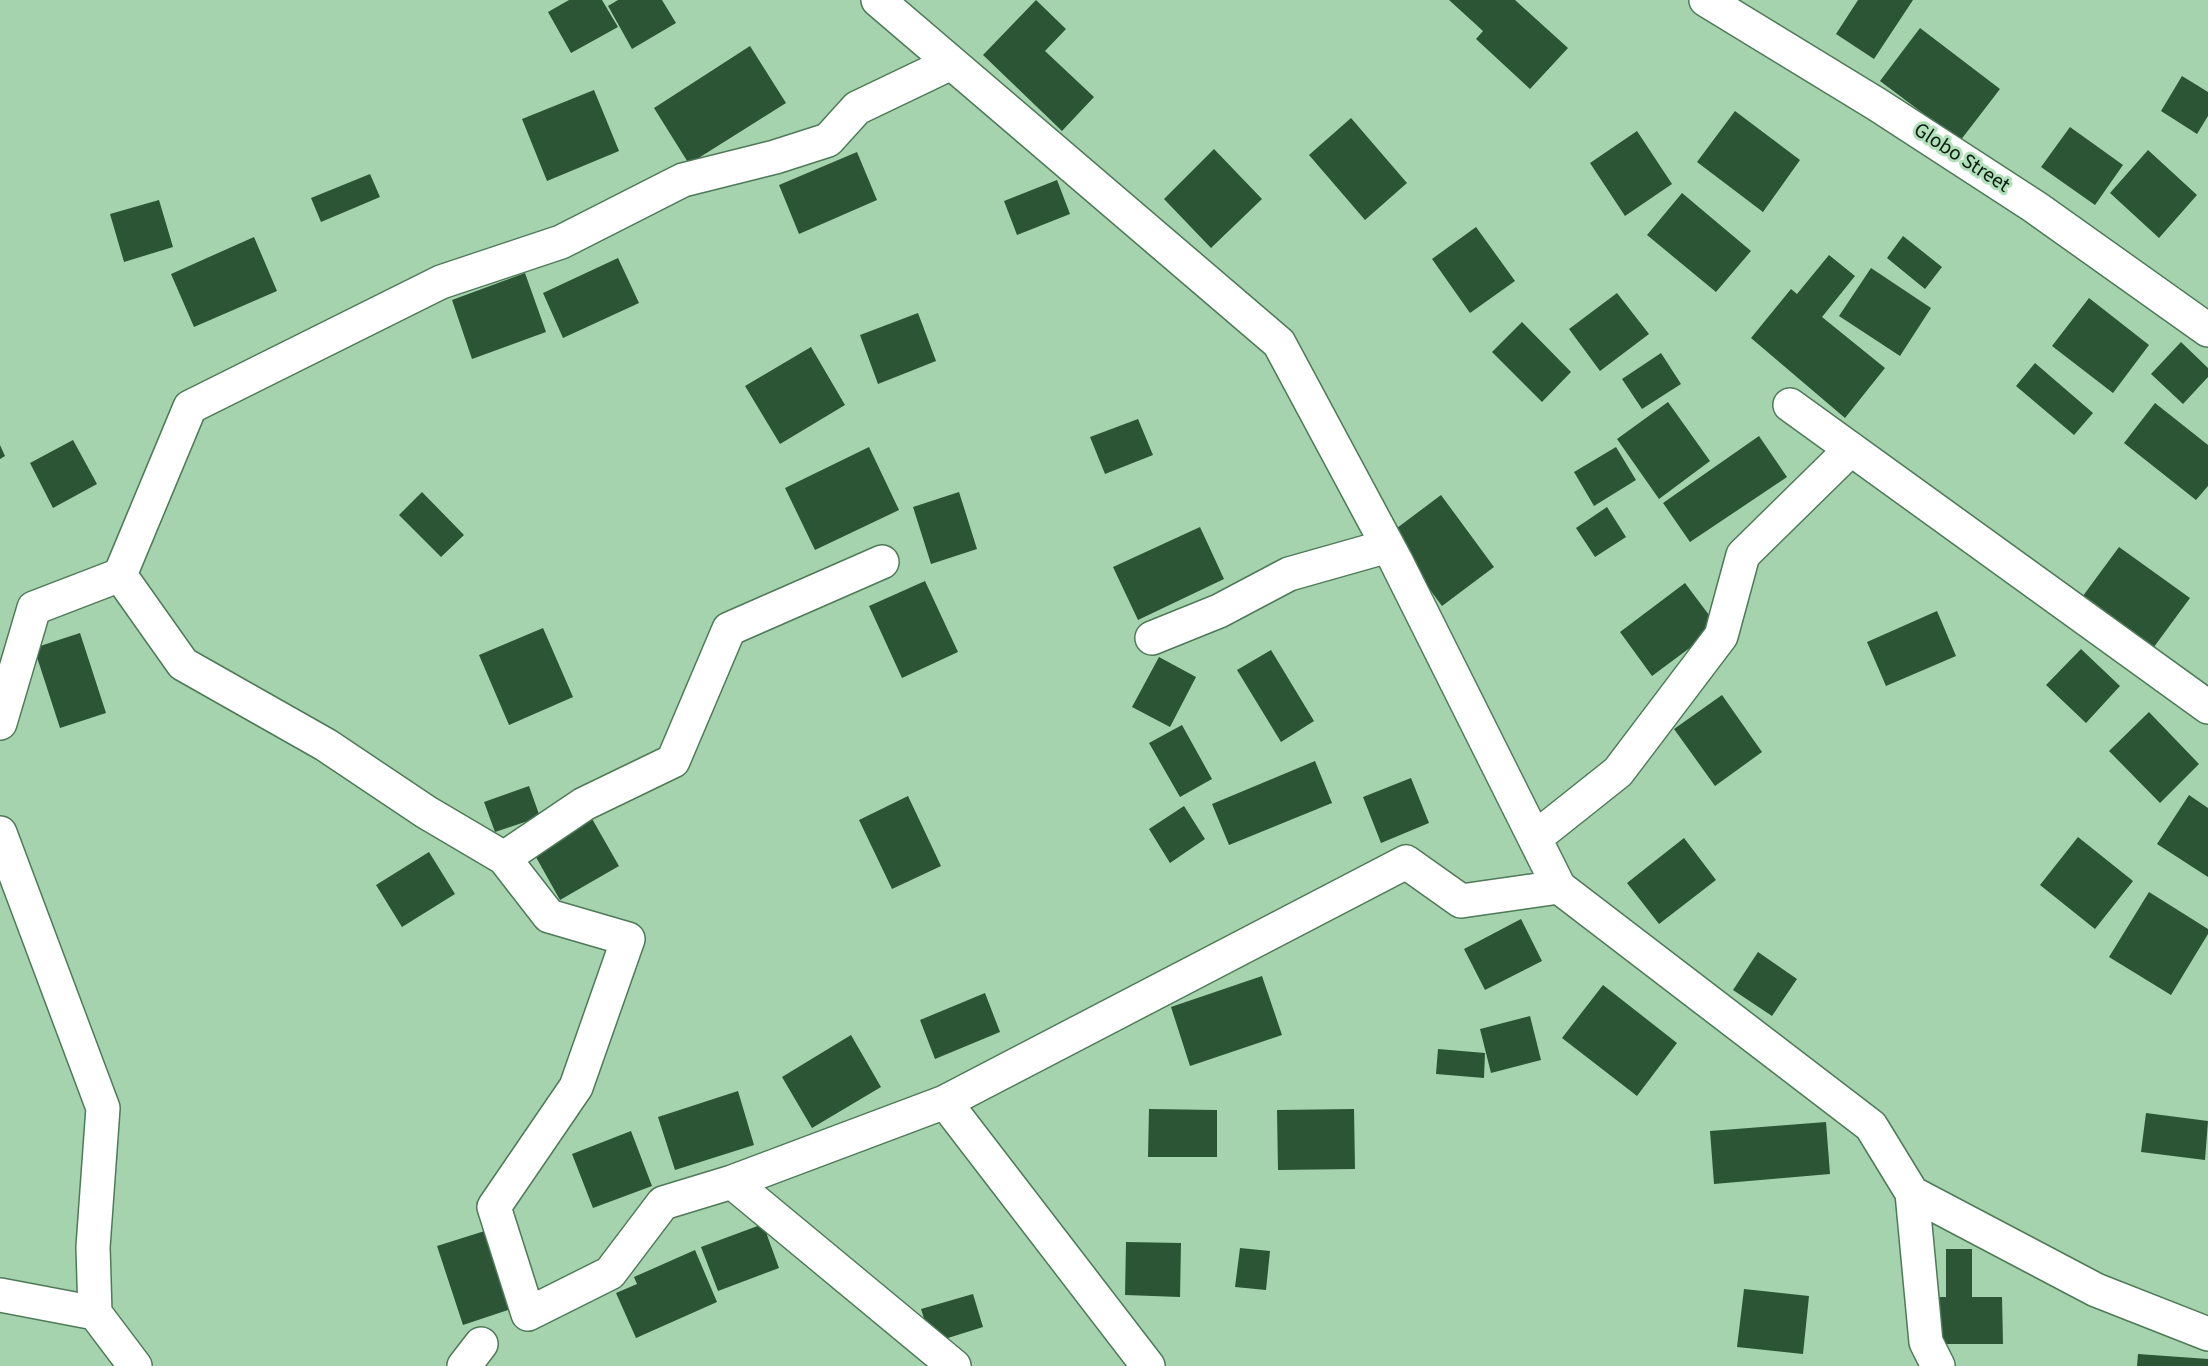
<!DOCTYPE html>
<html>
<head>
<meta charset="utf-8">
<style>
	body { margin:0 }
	canvas { display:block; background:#a5d3ad }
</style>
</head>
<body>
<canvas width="2208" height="1366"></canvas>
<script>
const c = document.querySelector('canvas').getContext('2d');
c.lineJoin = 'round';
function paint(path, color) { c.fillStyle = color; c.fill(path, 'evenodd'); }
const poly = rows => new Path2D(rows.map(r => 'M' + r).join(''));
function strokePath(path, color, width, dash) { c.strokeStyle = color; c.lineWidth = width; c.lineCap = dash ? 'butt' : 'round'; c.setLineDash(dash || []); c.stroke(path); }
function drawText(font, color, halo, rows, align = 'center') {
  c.font = font + ' "Source Sans 3",sans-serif'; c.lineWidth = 6; c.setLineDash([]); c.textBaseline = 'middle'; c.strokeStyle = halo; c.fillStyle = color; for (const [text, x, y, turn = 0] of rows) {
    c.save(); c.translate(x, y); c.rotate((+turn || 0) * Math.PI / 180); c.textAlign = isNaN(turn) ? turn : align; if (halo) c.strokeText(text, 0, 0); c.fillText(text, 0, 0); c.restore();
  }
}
paint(poly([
	[569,0,602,0,618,27,571,53,548,12],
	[618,0,662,0,676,23,632,49,608,6],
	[1036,0,1066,29,1045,51,1094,97,1062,131,983,55],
	[1449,0,1515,0,1568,48,1530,89,1476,39,1483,31],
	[1858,0,1913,0,1874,59,1836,34],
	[1920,28,2000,89,1960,141,1880,81],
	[750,46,786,103,689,164,654,108],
	[2182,76,2208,92,2208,116,2197,134,2161,111],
	[594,90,619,151,547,181,522,119],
	[1735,111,1800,160,1763,212,1697,162],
	[1351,118,1407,183,1365,220,1309,155],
	[2070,127,2123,165,2095,205,2041,167],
	[1637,131,1672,184,1625,216,1590,163],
	[1214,149,1262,199,1211,248,1164,199],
	[2148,150,2197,195,2159,238,2110,193],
	[857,152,877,200,799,234,779,185],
	[370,174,380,197,321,222,311,198],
	[1057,180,1070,214,1017,235,1004,201],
	[1682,193,1751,251,1716,292,1647,235],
	[159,200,173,247,124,262,110,214],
	[1476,227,1515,281,1470,313,1432,259],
	[1903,236,1942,267,1925,289,1887,258],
	[254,237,277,291,194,327,171,274],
	[1829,255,1855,276,1822,317,1885,368,1845,418,1751,338,1791,289,1797,294],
	[618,258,639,303,563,338,543,293],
	[1871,268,1931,308,1900,356,1839,316],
	[525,273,546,332,472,359,452,300],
	[1617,293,1649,334,1600,371,1569,329],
	[2089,298,2149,345,2113,393,2052,346],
	[918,313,936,361,878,384,860,335],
	[1522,322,1571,372,1542,402,1492,352],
	[2181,342,2208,368,2208,377,2183,404,2151,374],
	[811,347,845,405,780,444,745,386],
	[1661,353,1681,384,1642,409,1622,379],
	[2035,363,2093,413,2074,435,2016,386],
	[1668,402,1710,461,1659,499,1617,439],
	[2155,403,2208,445,2208,486,2196,500,2124,443],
	[1138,419,1153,455,1105,474,1090,437],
	[1759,436,1787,477,1690,542,1663,503],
	[73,440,97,484,53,508,30,463],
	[0,445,5,456,0,459],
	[869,447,899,510,815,550,785,488],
	[1616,447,1636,480,1594,506,1574,472],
	[422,492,464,535,441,557,399,515],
	[959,492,977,549,931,564,913,507],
	[1441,495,1494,567,1442,606,1389,534],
	[1607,507,1626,537,1595,557,1576,528],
	[1200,527,1224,579,1138,620,1113,567],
	[2119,547,2190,598,2151,651,2080,600],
	[925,581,958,652,902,678,869,606],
	[1685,583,1718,627,1652,676,1620,632],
	[1937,611,1956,656,1886,686,1867,642],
	[543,628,573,697,509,725,479,655],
	[80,633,106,713,60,728,34,648],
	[2081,649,2120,686,2086,723,2046,685],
	[1271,650,1314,721,1281,742,1237,670],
	[1159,657,1196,677,1170,727,1132,707],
	[1722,695,1762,752,1715,786,1674,729],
	[2149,712,2199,764,2160,803,2109,751],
	[1182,725,1212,779,1180,797,1149,743],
	[1315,761,1332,803,1229,845,1212,804],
	[1411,778,1429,823,1381,843,1363,797],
	[529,786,540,817,495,832,484,802],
	[2189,795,2208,808,2208,877,2157,844],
	[908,796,941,866,892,889,859,820],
	[1184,806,1205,839,1170,863,1149,829],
	[591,817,619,866,560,900,532,850],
	[2078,837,2133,881,2095,929,2040,885],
	[1684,838,1716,880,1659,924,1627,883],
	[429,852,455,894,402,927,376,885],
	[2149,892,2208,929,2208,934,2171,995,2109,957],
	[1521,919,1542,961,1485,990,1464,949],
	[1758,952,1797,979,1772,1016,1733,990],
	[1262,976,1282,1035,1190,1066,1171,1007],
	[1603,985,1677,1043,1637,1096,1562,1038],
	[985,993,1000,1032,935,1059,920,1020],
	[1530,1016,1541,1060,1491,1073,1480,1029],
	[851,1035,881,1087,812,1128,782,1077],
	[1438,1049,1485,1053,1484,1078,1436,1074],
	[738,1091,754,1145,675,1170,658,1117],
	[1149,1109,1217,1110,1217,1157,1148,1157],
	[1354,1109,1355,1169,1278,1170,1277,1110],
	[2146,1113,2208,1121,2205,1160,2141,1152],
	[1826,1122,1830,1174,1714,1184,1710,1131],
	[631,1131,652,1186,593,1208,572,1154],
	[763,1224,779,1268,718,1291,701,1247],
	[491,1229,517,1307,463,1325,437,1246],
	[1126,1242,1181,1243,1180,1297,1125,1295],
	[1240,1248,1270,1251,1266,1290,1235,1287],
	[1946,1249,1972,1249,1972,1297,2002,1297,2003,1344,1939,1344,1939,1297,1946,1297],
	[695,1250,717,1302,636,1338,616,1293,637,1284,634,1277],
	[1744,1289,1809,1296,1803,1354,1737,1347],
	[973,1294,983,1327,932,1343,921,1309],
	[2138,1354,2208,1359,2208,1366,2137,1366]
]), '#2b5535');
const minor = poly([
	[878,0,1279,343,1396,561,1559,887,1871,1126,1912,1193,1926,1342,1938,1366],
	[1706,0,1878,105,2035,207,2208,330],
	[1790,405,2208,707],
	[120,575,183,664,326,745,426,812,504,858,549,916,628,939,576,1087,494,1207,528,1314,610,1273,663,1203,732,1182,954,1366],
	[1152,638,1219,611,1289,574,1388,546],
	[0,723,34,608,120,575,190,407,441,282,561,242,683,180,775,157,828,140,857,108,951,63],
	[0,833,103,1108,93,1247,95,1313],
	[1535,838,1618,772,1721,636,1743,555,1851,449],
	[504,858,584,804,673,761,729,629,882,562],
	[945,1102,1148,1366],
	[732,1182,945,1102,1406,862,1461,901,1559,887],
	[1912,1193,2096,1290,2208,1334],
	[0,1295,95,1313,135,1366],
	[464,1366,481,1344]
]);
strokePath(minor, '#4e7a57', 36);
strokePath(minor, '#fff', 33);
drawText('21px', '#0a1c0f', '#b2e0ba', [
	["Globo Street",1961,159,33]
]);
</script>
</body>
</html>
